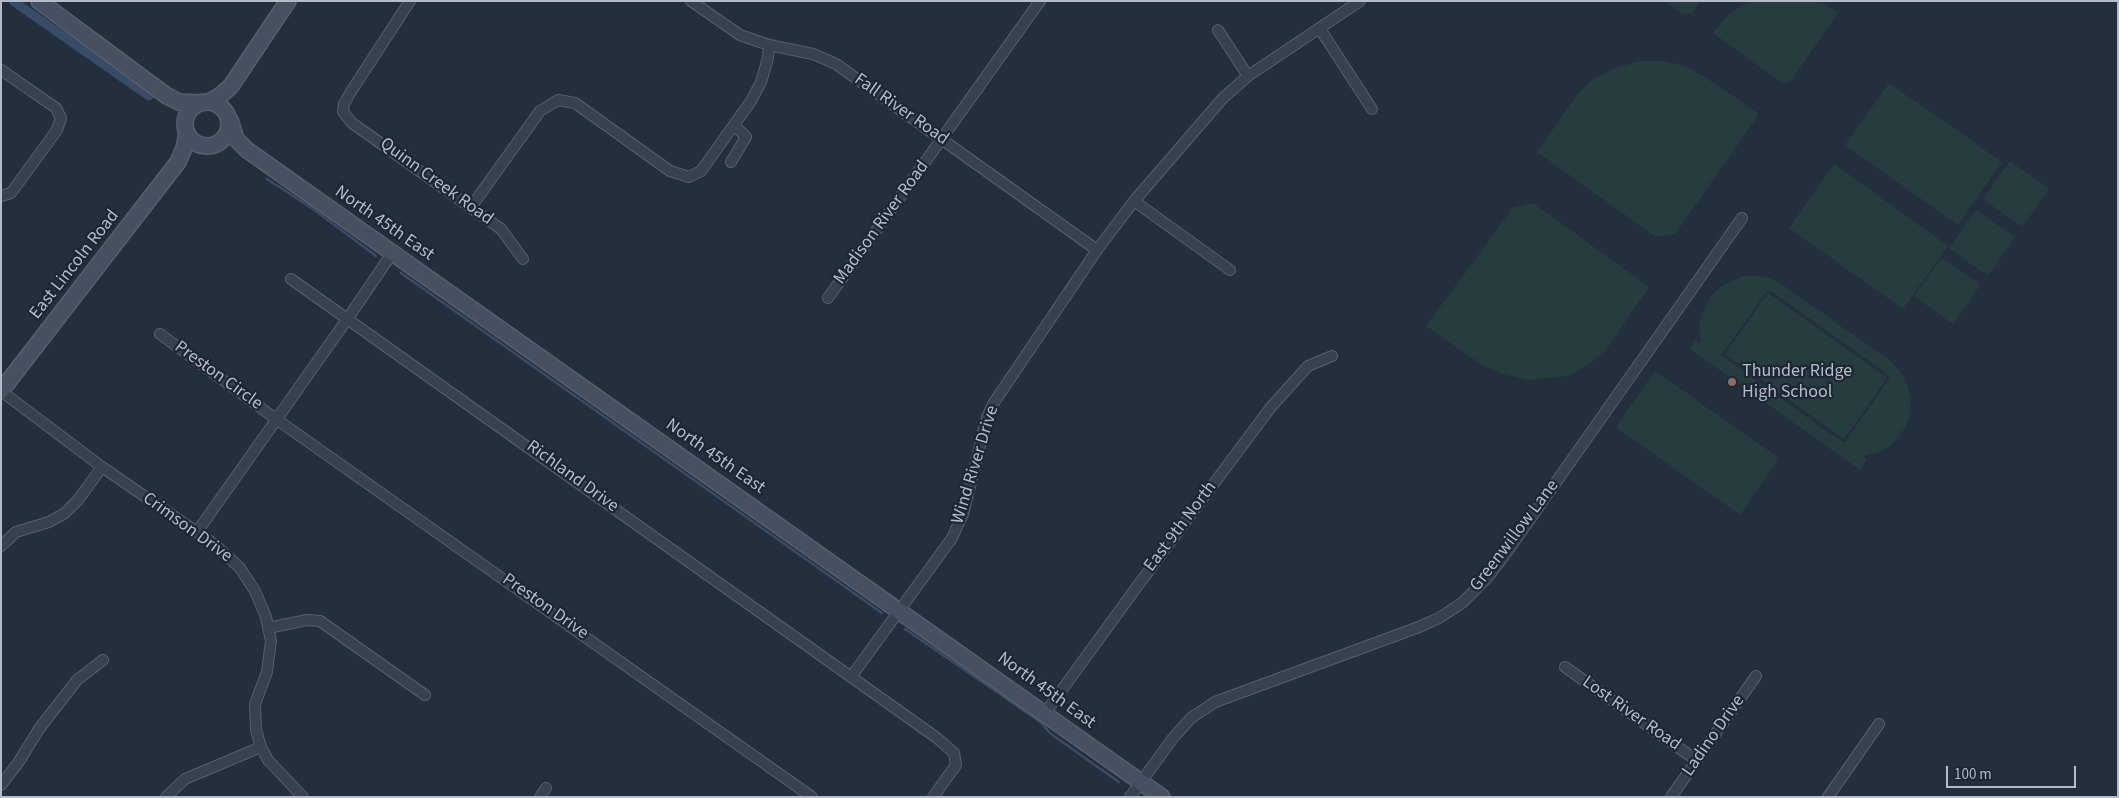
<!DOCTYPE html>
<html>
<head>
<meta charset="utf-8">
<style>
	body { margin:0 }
	#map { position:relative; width:2119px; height:798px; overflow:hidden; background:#242f3e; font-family:"Source Sans 3",sans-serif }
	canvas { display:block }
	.frame { position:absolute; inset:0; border:2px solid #b4bcc9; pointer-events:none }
	.scale { position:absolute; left:1946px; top:766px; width:130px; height:22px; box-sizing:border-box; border:2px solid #b4bcc9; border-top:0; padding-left:6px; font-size:15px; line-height:18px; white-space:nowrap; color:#b4bcc9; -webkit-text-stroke:4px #1d2633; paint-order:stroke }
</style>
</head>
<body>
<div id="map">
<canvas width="2119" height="798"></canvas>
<div class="frame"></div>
<div class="scale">100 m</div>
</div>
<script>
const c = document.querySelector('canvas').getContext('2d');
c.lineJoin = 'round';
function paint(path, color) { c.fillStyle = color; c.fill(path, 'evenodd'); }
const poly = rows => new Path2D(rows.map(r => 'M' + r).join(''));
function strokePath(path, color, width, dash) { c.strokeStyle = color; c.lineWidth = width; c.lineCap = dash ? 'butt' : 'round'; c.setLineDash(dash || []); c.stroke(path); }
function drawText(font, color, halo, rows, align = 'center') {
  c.font = font + ' "Source Sans 3",sans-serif'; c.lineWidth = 4.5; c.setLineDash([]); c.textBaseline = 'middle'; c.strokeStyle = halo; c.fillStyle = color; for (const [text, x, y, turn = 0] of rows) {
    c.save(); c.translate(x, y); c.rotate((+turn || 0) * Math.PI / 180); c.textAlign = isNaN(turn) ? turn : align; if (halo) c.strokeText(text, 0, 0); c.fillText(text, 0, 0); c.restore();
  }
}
paint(poly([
	[1665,1,1701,1,1693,12,1683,14],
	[1749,1,1820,1,1838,13,1790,82,1782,83,1713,33,1729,14],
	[1640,61,1664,61,1684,66,1705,77,1759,114,1675,234,1656,237,1537,152,1577,95,1591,81,1615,68],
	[1889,83,2002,162,1958,225,1845,145],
	[2010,161,2049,189,2022,227,1983,199],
	[1834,164,1948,246,1903,309,1789,228],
	[1533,203,1649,287,1606,350,1589,364,1568,376,1527,380,1502,374,1482,365,1426,326,1513,208],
	[1976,210,2015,237,1988,276,1949,248],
	[1942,258,1980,285,1953,324,1914,296],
	[1743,276,1758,276,1770,278,1781,284,1892,362,1905,379,1911,399,1909,419,1905,428,1891,445,1880,452,1864,456,1867,460,1860,470,1690,349,1696,340,1701,343,1699,326,1702,314,1711,296,1720,287],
	[1767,291,1774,293,1882,370,1890,378,1845,442,1836,438,1721,355],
	[1768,293,1887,378,1844,439,1725,354],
	[1655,371,1779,458,1740,515,1616,427]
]), '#263c3f');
strokePath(poly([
	[267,179,313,209,376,256],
	[401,273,882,613],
	[905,629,1039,721,1051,734,1119,782]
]), '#394c67', 2.5);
strokePath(poly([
	[13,1,149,96]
]), '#394c67', 9);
const street = poly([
	[410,1,350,93,344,104,343,112,352,123,501,229,523,259],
	[691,1,740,35,769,45,813,54,836,64,1097,250],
	[1320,29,1372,109],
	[1218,30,1248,76],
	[1,70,56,108,61,118,57,130,11,193,1,196],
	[731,162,746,137,734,125],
	[1134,201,1230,270],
	[471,207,540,111,558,100,575,103,670,171,689,177,701,171,751,101,761,82,768,58,769,45],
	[291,279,937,738,954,753,956,765,933,797],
	[828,298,1040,1],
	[160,334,276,419,812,797],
	[1,391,102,467,214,544,240,568,255,591,266,617,271,641,267,672,255,704,256,730,261,747,268,760,303,797],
	[197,532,348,318,393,252],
	[1,546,16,532,49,522,65,513,78,500,102,467],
	[268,628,307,620,320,621,425,695],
	[1565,667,1696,760],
	[851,677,952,538,963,514,987,417,993,404,1097,250,1134,201,1223,98,1248,76,1360,1],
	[1045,713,1136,588,1271,407,1308,366,1332,356],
	[1,785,18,763,39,729,77,680,103,660],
	[166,797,185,779,261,747],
	[540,797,546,788],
	[1130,797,1173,738,1191,718,1215,702,1419,627,1439,618,1462,603,1487,578,1504,556,1742,218],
	[1671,797,1756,676],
	[1828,797,1879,724]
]);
const secondary = poly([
	[39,1,167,96,179,102,201,103],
	'185 124a22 22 0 1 1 44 0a22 22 0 1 1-44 0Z',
	[209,102,220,96,231,86,288,1],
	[230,120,236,139,247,150,1162,797],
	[1,391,178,162,184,148,187,133]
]);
strokePath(street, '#565f6c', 12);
strokePath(secondary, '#565f6c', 18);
strokePath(street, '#38414e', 10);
strokePath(secondary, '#465061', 15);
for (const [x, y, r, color] of [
	[1732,382,5,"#8d6e63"]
]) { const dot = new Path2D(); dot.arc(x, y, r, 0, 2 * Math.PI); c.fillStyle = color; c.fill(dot); strokePath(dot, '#1d2633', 2); }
drawText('18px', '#b4bcc9', '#1d2633', [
	["Fall River Road",901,110,35],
	["Quinn Creek Road",436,182,36],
	["Madison River Road",882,223,-54],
	["North 45th East",384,224,35],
	["East Lincoln Road",75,265,-52],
	["Preston Circle",218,376,36],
	["North 45th East",715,457,35],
	["Wind River Drive",976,465,-73],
	["Richland Drive",572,477,36],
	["East 9th North",1181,527,-53],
	["Crimson Drive",187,528,36],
	["Greenwillow Lane",1515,536,-53],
	["Preston Drive",545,607,35],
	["North 45th East",1046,691,36],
	["Lost River Road",1631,714,35],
	["Ladino Drive",1714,736,-55]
]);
drawText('18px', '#b4bcc9', '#1d2633', [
	["Thunder Ridge",1742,372],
	["High School",1742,393]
], 'left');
</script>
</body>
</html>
